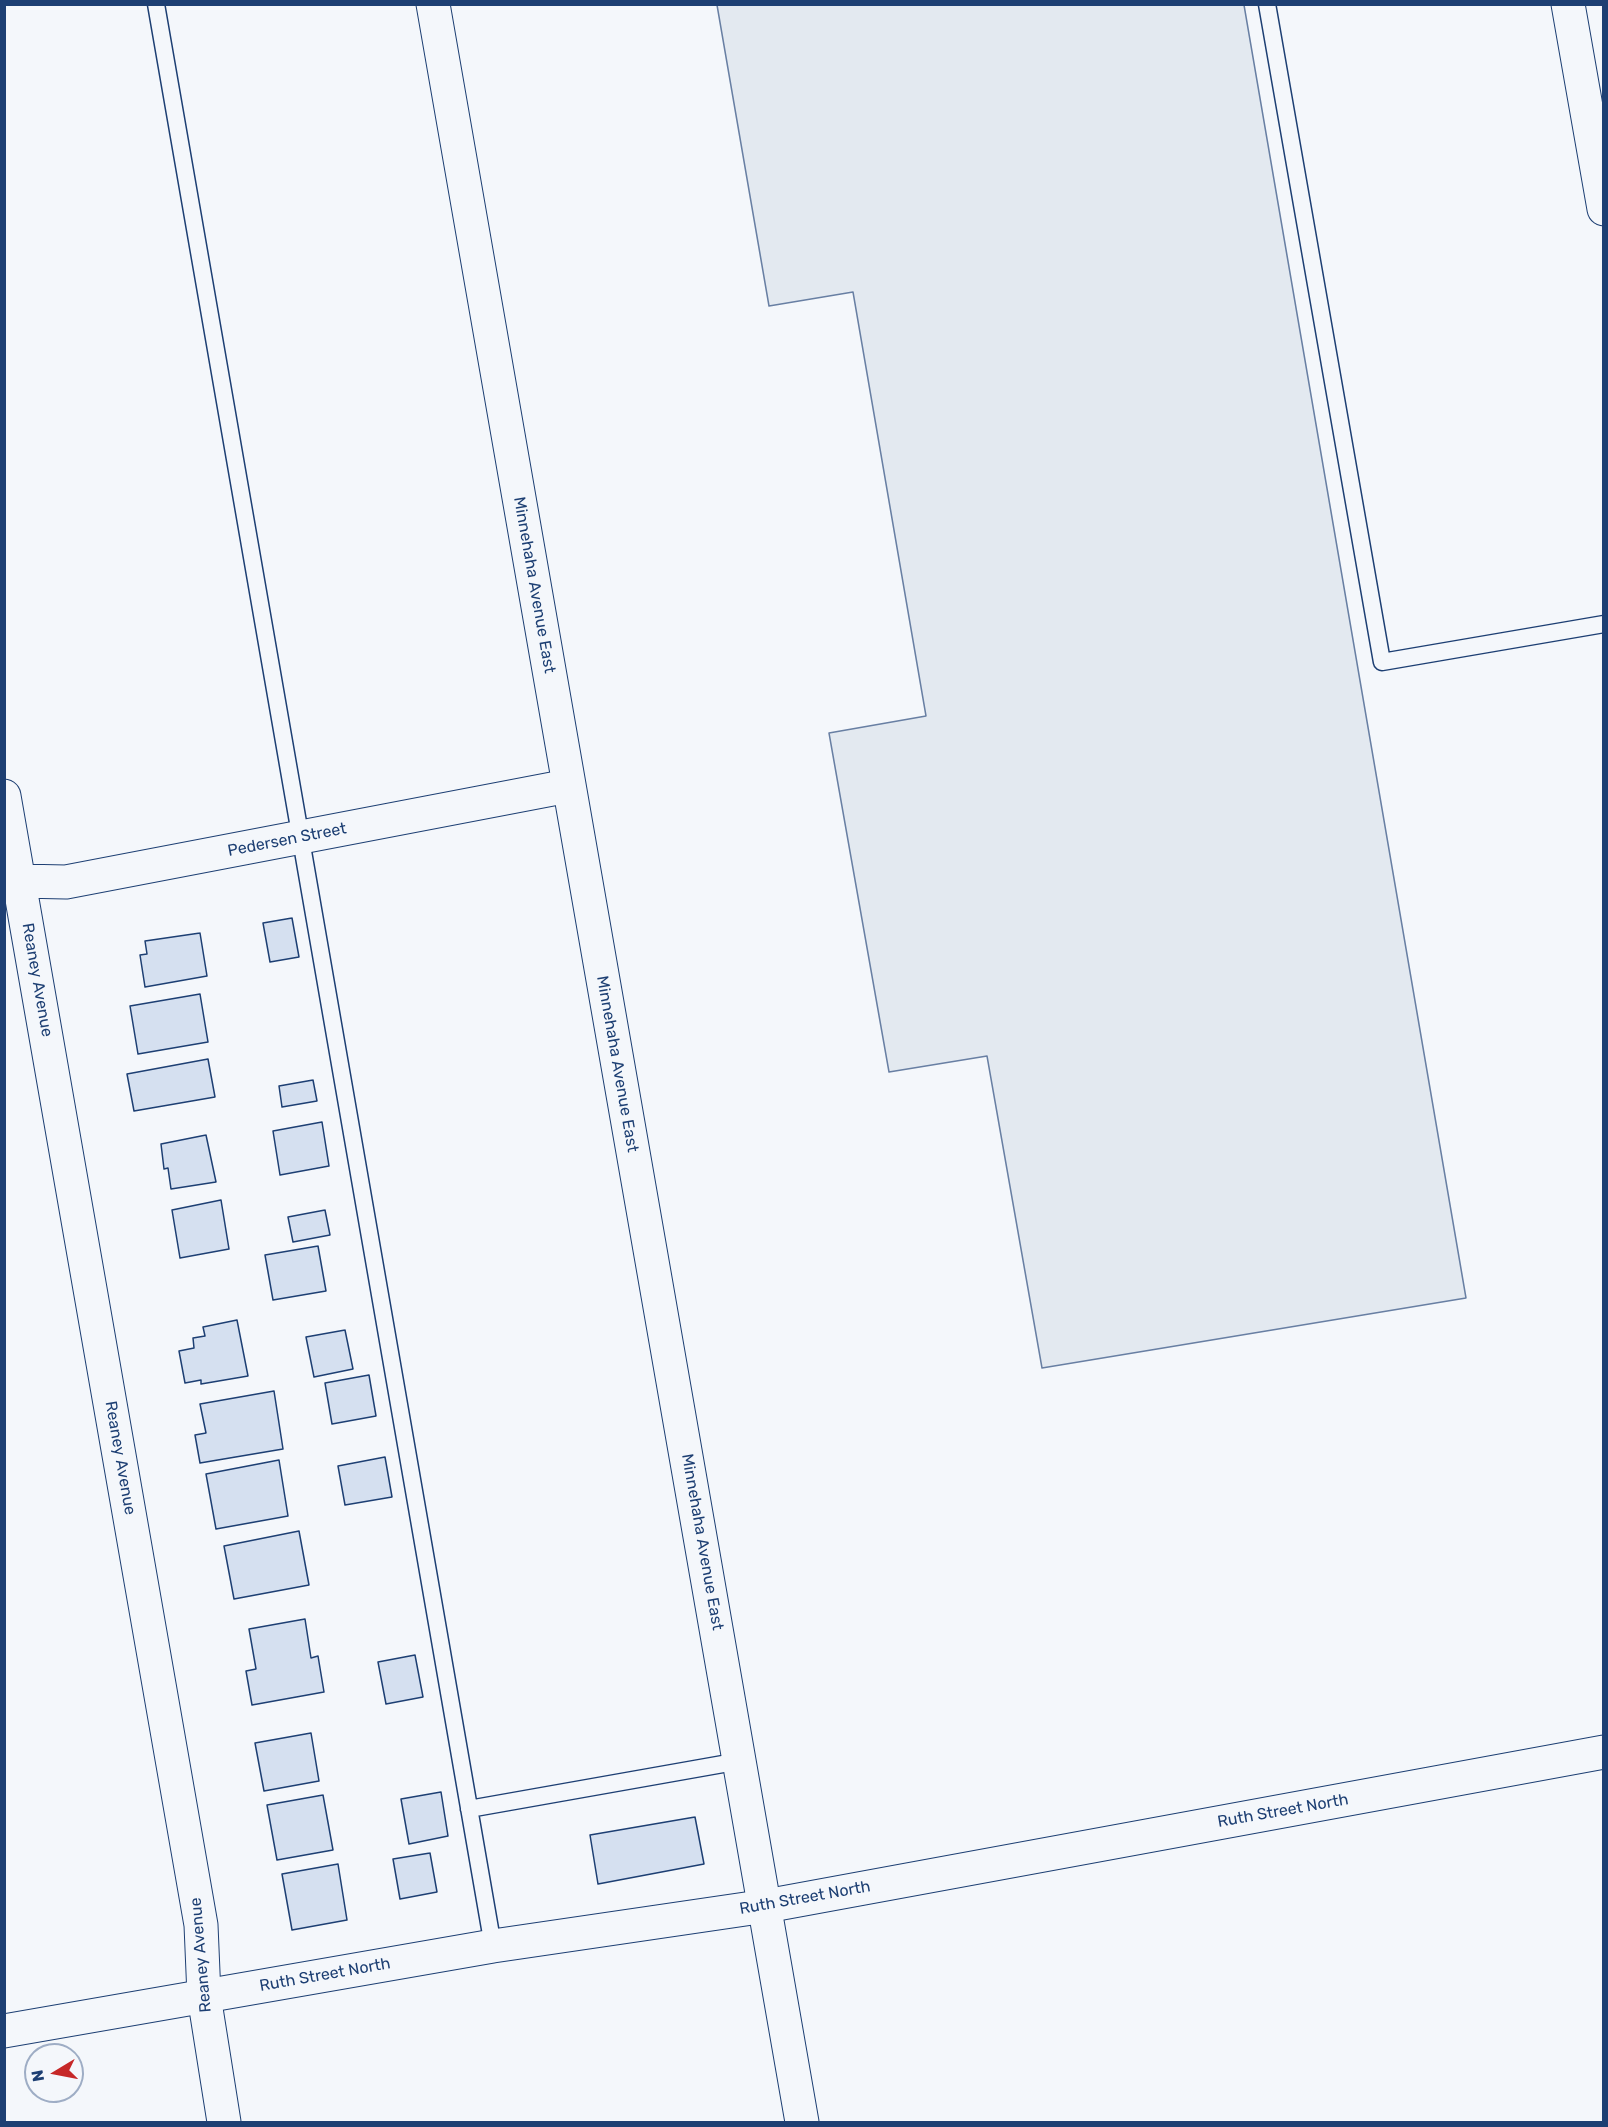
<!DOCTYPE html>
<html>
<head>
<meta charset="utf-8">
<style>
	body { margin:0 }
	#map { position:relative; width:1608px; height:2127px; overflow:hidden; background:#f4f7fb; font-family:Rubik,sans-serif }
	canvas { display:block }
	.frame { position:absolute; inset:0; border:6px solid #1d3f73; pointer-events:none }
	.north { position:absolute; left:24px; top:2043px; width:60px; height:60px; box-sizing:border-box; background:#f4f7fb; border:2px solid #9eadc5; border-radius:50%; rotate:260deg; font-size:16px; font-weight:700; line-height:24px; text-align:center; color:#1d3f73 }
	.north::after { content:''; display:block; margin:auto; width:21px; height:27px; background:#c62828; clip-path:polygon(50% 0,100% 100%,50% 72%,0 100%) }
</style>
</head>
<body>
<div id="map">
<canvas width="1608" height="2127"></canvas>
<div class="frame"></div>
<div class="north">N</div>
</div>
<script>
const c = document.querySelector('canvas').getContext('2d');
c.lineJoin = 'round';
function paint(path, color) { c.fillStyle = color; c.fill(path, 'evenodd'); }
const poly = rows => new Path2D(rows.map(r => 'M' + r).join(''));
function strokePath(path, color, width, dash) { c.strokeStyle = color; c.lineWidth = width; c.lineCap = dash ? 'butt' : 'round'; c.setLineDash(dash || []); c.stroke(path); }
function drawText(font, color, halo, rows, align = 'center') {
  c.font = font + ' Rubik,sans-serif'; c.lineWidth = 4.5; c.setLineDash([]); c.textBaseline = 'middle'; c.strokeStyle = halo; c.fillStyle = color; for (const [text, x, y, turn = 0] of rows) {
    c.save(); c.translate(x, y); c.rotate((+turn || 0) * Math.PI / 180); c.textAlign = isNaN(turn) ? turn : align; if (halo) c.strokeText(text, 0, 0); c.fillText(text, 0, 0); c.restore();
  }
}
const green = poly([
	[717,5,1244,5,1466,1298,1042,1368,987,1056,889,1072,829,733,926,716,853,292,769,306,717,5]
]);
paint(green, '#e3e9f0');
strokePath(green, '#687fa3', 1.5);
const building = poly([
	[292,918,299,957,270,962,263,923,292,918],
	[200,933,207,976,145,987,140,955,147,954,145,941,200,933],
	[200,994,208,1042,138,1054,130,1006,200,994],
	[208,1059,215,1097,134,1111,127,1074,208,1059],
	[313,1080,317,1101,282,1107,279,1086,313,1080],
	[322,1122,329,1166,280,1175,273,1131,322,1122],
	[206,1135,216,1182,171,1189,168,1168,164,1169,161,1144,206,1135],
	[221,1200,229,1249,180,1258,172,1210,221,1200],
	[325,1210,330,1235,293,1242,288,1217,325,1210],
	[318,1246,326,1291,273,1300,265,1255,318,1246],
	[237,1320,248,1376,201,1384,201,1380,185,1383,179,1351,194,1348,193,1338,205,1336,203,1327,237,1320],
	[345,1330,353,1369,314,1377,306,1337,345,1330],
	[369,1375,376,1416,332,1424,325,1383,369,1375],
	[274,1391,283,1449,200,1463,195,1435,206,1433,200,1404,274,1391],
	[385,1457,392,1497,345,1505,338,1466,385,1457],
	[279,1460,288,1516,216,1529,206,1474,279,1460],
	[299,1531,309,1585,234,1599,224,1546,299,1531],
	[305,1619,311,1658,318,1656,324,1692,252,1705,246,1671,256,1669,249,1629,305,1619],
	[415,1655,423,1697,386,1704,378,1662,415,1655],
	[311,1733,319,1781,264,1791,255,1743,311,1733],
	[441,1792,448,1836,409,1844,401,1799,441,1792],
	[323,1795,333,1850,277,1860,267,1805,323,1795],
	[695,1817,704,1864,598,1884,590,1835,695,1817],
	[430,1853,437,1892,400,1899,393,1859,430,1853],
	[338,1864,347,1920,292,1930,282,1874,338,1864]
]);
paint(building, '#d5e0f0');
strokePath(building, '#1d3f73', 1.5);
const service = poly([
	[156,4,493,1946],
	[1267,4,1382,662,1604,624],
	[469,1809,740,1761]
]);
const minor = poly([
	[1568,4,1604,209],
	[4,796,201,1925,204,1996,224,2122],
	[4,886,19,881,66,882,568,786]
]);
const tertiary = poly([
	[4,2031,493,1946,766,1906,1604,1752]
]);
const secondary = poly([
	[433,4,802,2122]
]);
strokePath(service, '#1d3f73', 19);
strokePath(minor, '#1d3f73', 35);
strokePath(tertiary, '#1d3f73', 35);
strokePath(secondary, '#1d3f73', 35);
strokePath(service, '#f4f7fb', 16);
strokePath(minor, '#f4f7fb', 33);
strokePath(tertiary, '#f4f7fb', 33);
strokePath(secondary, '#f4f7fb', 33);
drawText('16px', '#1d3f73', '#f4f7fb', [
	["Minnehaha Avenue East",534,585,80],
	["Pedersen Street",287,840,-11],
	["Reaney Avenue",37,980,80],
	["Minnehaha Avenue East",617,1064,80],
	["Reaney Avenue",120,1458,80],
	["Minnehaha Avenue East",702,1542,80],
	["Ruth Street North",1283,1811,-10],
	["Ruth Street North",805,1898,-10],
	["Reaney Avenue",201,1955,-95],
	["Ruth Street North",325,1975,-10]
]);
</script>
</body>
</html>
